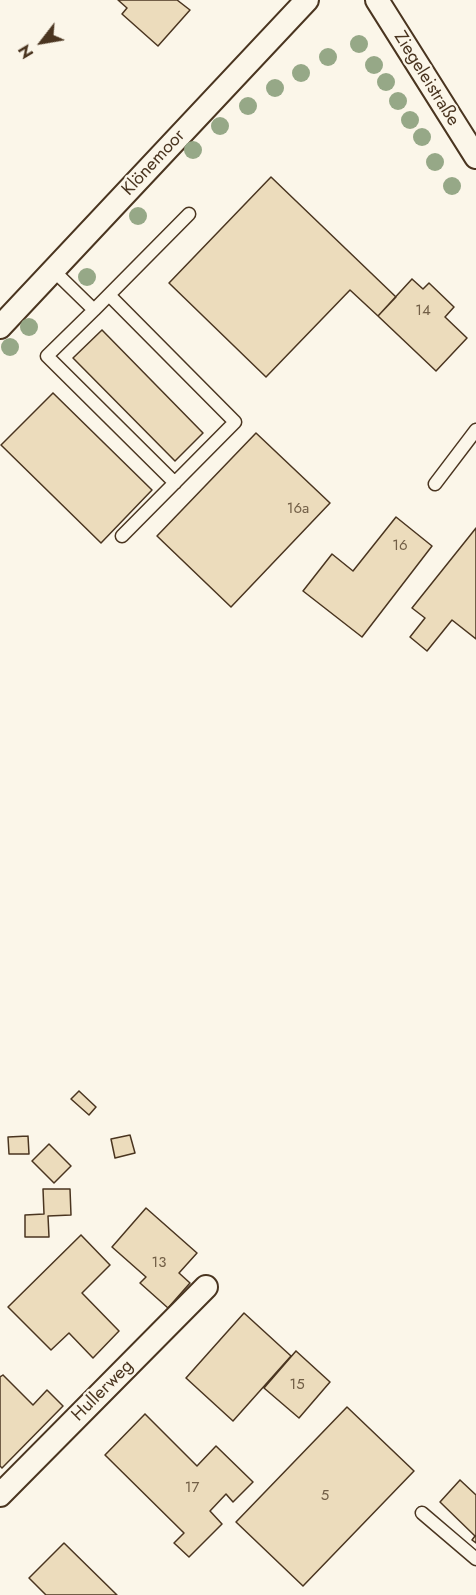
<!DOCTYPE html>
<html>
<head>
<meta charset="utf-8">
<style>
	body { margin:0 }
	#map { position:relative; width:476px; height:1595px; overflow:hidden; background:#fbf6e9; font-family:Jost,sans-serif }
	canvas { display:block }
	.north { position:absolute; left:12px; top:12px; width:60px; height:60px; -webkit-text-stroke:4px #fbf6e9; paint-order:stroke; rotate:239deg; font-size:16px; font-weight:700; line-height:24px; text-align:center; color:#4a3520 }
	.north::after { content:''; display:block; margin:auto; width:21px; height:27px; background:#4a3520; clip-path:polygon(50% 0,100% 100%,50% 72%,0 100%) }
</style>
</head>
<body>
<div id="map">
<canvas width="476" height="1595"></canvas>
<div class="north">N</div>
</div>
<script>
const c = document.querySelector('canvas').getContext('2d');
c.lineJoin = 'round';
function paint(path, color) { c.fillStyle = color; c.fill(path, 'evenodd'); }
const poly = rows => new Path2D(rows.map(r => 'M' + r).join(''));
function strokePath(path, color, width, dash) { c.strokeStyle = color; c.lineWidth = width; c.lineCap = dash ? 'butt' : 'round'; c.setLineDash(dash || []); c.stroke(path); }
function drawText(font, color, halo, rows, align = 'center') {
  c.font = font + ' Jost,sans-serif'; c.lineWidth = 4.5; c.setLineDash([]); c.textBaseline = 'middle'; c.strokeStyle = halo; c.fillStyle = color; for (const [text, x, y, turn = 0] of rows) {
    c.save(); c.translate(x, y); c.rotate((+turn || 0) * Math.PI / 180); c.textAlign = isNaN(turn) ? turn : align; if (halo) c.strokeText(text, 0, 0); c.fillText(text, 0, 0); c.restore();
  }
}
const building = poly([
	[118,0,177,0,190,10,158,46,122,14,127,8,118,0],
	[271,177,396,297,378,316,350,290,266,377,169,283,271,177],
	[412,279,423,289,429,283,454,307,445,317,467,338,436,371,378,316,412,279],
	[102,330,203,433,175,461,73,358,102,330],
	[53,393,152,490,101,543,1,445,53,393],
	[256,433,330,503,231,607,157,536,256,433],
	[396,517,432,546,362,637,303,591,332,554,353,571,396,517],
	[476,528,476,639,452,620,427,651,410,637,425,618,412,608,476,528],
	[79,1091,96,1107,89,1115,71,1099,79,1091],
	[130,1135,135,1153,115,1158,111,1139,130,1135],
	[28,1136,29,1154,9,1154,8,1137,28,1136],
	[49,1144,71,1166,54,1183,32,1161,49,1144],
	[43,1189,70,1189,71,1215,48,1216,49,1237,25,1237,25,1215,44,1214,43,1189],
	[146,1208,197,1253,179,1273,190,1283,168,1308,140,1283,146,1277,112,1247,146,1208],
	[81,1235,110,1265,82,1293,119,1331,93,1358,69,1333,51,1350,8,1307,81,1235],
	[244,1313,291,1356,233,1421,186,1378,244,1313],
	[296,1351,330,1382,299,1418,264,1388,296,1351],
	[3,1375,33,1405,47,1390,63,1406,2,1468,0,1466,0,1377,3,1375],
	[347,1407,414,1471,303,1586,236,1522,347,1407],
	[145,1414,197,1466,216,1446,253,1482,233,1502,226,1494,210,1511,222,1524,189,1557,174,1543,184,1533,105,1455,145,1414],
	[460,1480,476,1495,476,1543,472,1540,475,1536,440,1502,460,1480],
	[64,1543,117,1595,46,1595,29,1578,64,1543]
]);
paint(building, '#ecdcbc');
strokePath(building, '#4a3520', 1.5);
const lane = poly([
	[53,270,94,310,189,214],
	[109,295,235,422,122,536],
	[94,310,47,356,175,483],
	[435,484,476,430],
	[422,1513,476,1559]
]);
const street = poly([
	[377,0,476,157],
	[0,327,307,0],
	[0,1495,206,1287]
]);
strokePath(lane, '#4a3520', 15);
strokePath(street, '#4a3520', 26);
strokePath(lane, '#fbf6e9', 12);
strokePath(street, '#fbf6e9', 22);
c.fillStyle = '#96a887';
for (const [x, y] of [
	[359,44],
	[328,57],
	[374,65],
	[301,73],
	[386,82],
	[275,88],
	[398,101],
	[248,106],
	[410,120],
	[220,126],
	[422,137],
	[193,150],
	[435,162],
	[452,186],
	[138,216],
	[87,277],
	[29,327],
	[10,347]
]) { c.beginPath(); c.arc(x, y, 9, 0, 2 * Math.PI); c.fill(); }
drawText('15px', '#725f47', null, [
	["14",423,311],
	["16a",298,509],
	["16",400,546],
	["13",159,1263],
	["15",297,1385],
	["17",192,1488],
	["5",325,1496]
]);
drawText('18px', '#4a3520', '#fbf6e9', [
	["Ziegeleistraße",426,79,58],
	["Klönemoor",154,163,-47],
	["Hullerweg",103,1391,-45]
]);
</script>
</body>
</html>
